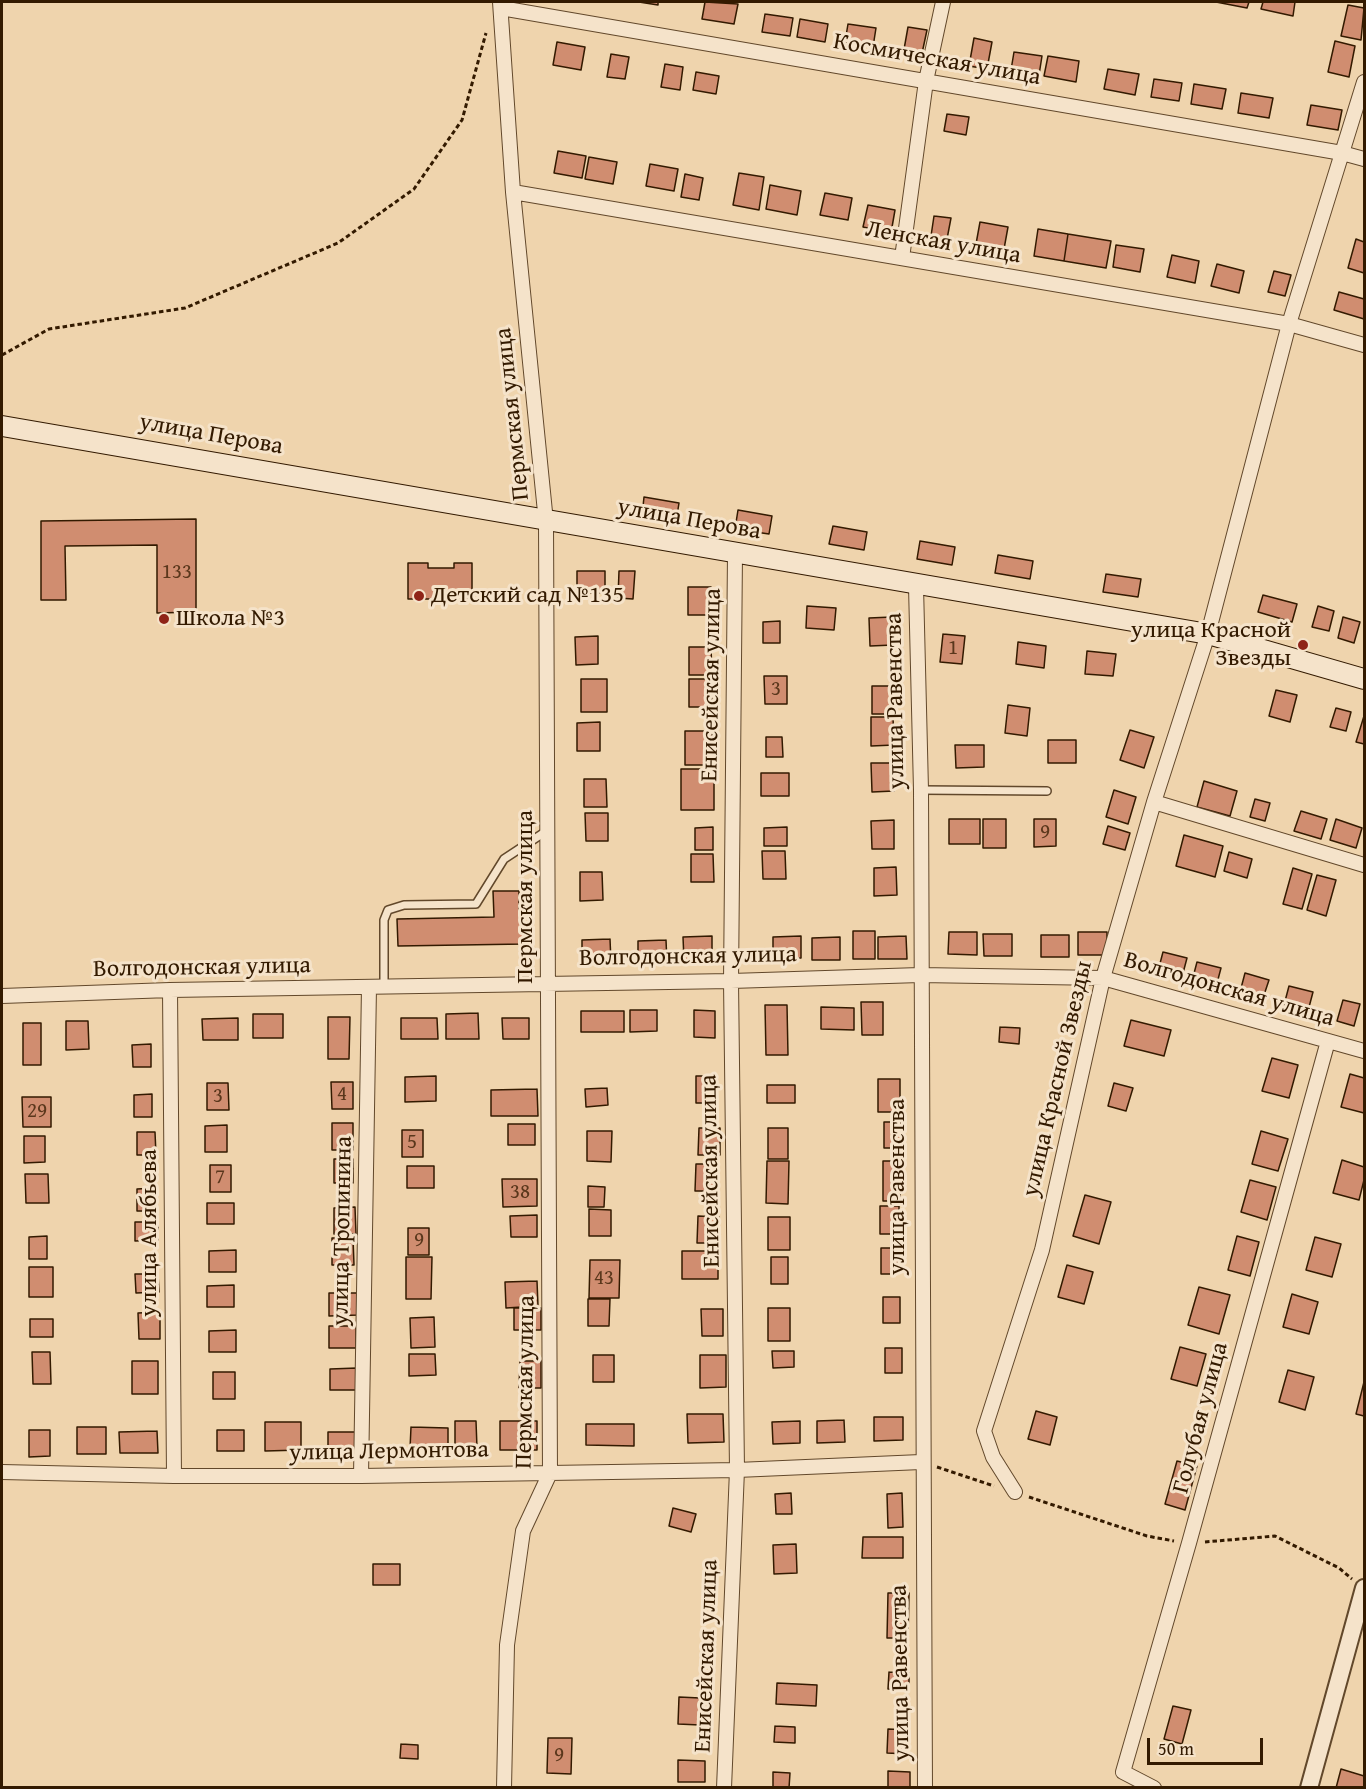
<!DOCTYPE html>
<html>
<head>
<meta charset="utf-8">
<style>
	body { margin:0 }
	#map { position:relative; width:1366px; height:1789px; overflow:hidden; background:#efd4ad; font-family:"Gentium Book Plus",serif }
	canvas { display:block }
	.frame { position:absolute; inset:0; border:3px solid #331a00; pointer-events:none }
	.scale { position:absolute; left:1147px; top:1738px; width:116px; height:27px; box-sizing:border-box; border:3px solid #331a00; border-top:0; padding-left:8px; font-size:18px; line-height:21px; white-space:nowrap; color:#331a00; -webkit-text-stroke:4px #f5e3ca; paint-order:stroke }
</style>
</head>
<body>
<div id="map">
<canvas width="1366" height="1789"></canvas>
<div class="frame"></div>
<div class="scale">50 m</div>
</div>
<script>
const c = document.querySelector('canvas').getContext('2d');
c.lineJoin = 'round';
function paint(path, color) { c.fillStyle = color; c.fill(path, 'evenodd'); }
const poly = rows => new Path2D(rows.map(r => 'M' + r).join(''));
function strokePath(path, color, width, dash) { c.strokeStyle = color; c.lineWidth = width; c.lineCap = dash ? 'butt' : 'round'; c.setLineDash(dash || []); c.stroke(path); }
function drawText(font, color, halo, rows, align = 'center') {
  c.font = font + ' "Gentium Book Plus",serif'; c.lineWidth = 6; c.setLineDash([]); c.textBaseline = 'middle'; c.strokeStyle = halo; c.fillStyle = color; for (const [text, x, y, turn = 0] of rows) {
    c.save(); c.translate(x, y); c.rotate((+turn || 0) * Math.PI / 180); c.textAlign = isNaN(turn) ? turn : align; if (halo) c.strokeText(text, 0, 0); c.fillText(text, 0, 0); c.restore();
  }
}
const building = poly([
	[639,2,658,2,658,5,639,2],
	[705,2,738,4,734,24,702,19,705,2],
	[1216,2,1249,2,1247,8,1216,2],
	[1263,2,1295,2,1293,16,1261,9,1263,2],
	[1348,5,1364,8,1361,40,1341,36,1348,5],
	[765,14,793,18,790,36,762,32,765,14],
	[800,19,828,24,825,42,797,37,800,19],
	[848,24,876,28,873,47,845,42,848,24],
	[908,27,927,30,921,58,903,55,908,27],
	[974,38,992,42,987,69,969,66,974,38],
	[1335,41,1355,46,1349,77,1328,72,1335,41],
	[557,42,585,47,581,70,553,65,557,42],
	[1014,52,1042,56,1039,75,1011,70,1014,52],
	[611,54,629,57,625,79,607,77,611,54],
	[1048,56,1079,61,1076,82,1044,76,1048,56],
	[665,64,683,67,680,90,661,87,665,64],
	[1108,69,1139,74,1135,95,1104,89,1108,69],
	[696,72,719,76,716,94,693,90,696,72],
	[1154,79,1182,83,1179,101,1151,97,1154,79],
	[1194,84,1226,89,1222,109,1191,104,1194,84],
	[1241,93,1273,98,1269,118,1238,113,1241,93],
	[1311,105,1342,110,1338,130,1307,125,1311,105],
	[947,114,969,117,966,135,944,131,947,114],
	[558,151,586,156,582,178,554,173,558,151],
	[589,157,617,162,613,184,585,179,589,157],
	[650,164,678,169,674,191,646,186,650,164],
	[739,173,764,177,759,210,733,205,739,173],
	[685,174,703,178,699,200,681,197,685,174],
	[770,185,801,191,797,215,766,209,770,185],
	[825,193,852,198,848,220,820,215,825,193],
	[868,205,895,210,891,233,863,227,868,205],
	[934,216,951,218,947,239,931,236,934,216],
	[980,222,1008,227,1004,249,976,244,980,222],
	[1038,229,1068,234,1064,261,1034,256,1038,229],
	[1068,234,1111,241,1106,268,1064,261,1068,234],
	[1356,239,1364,242,1364,273,1348,268,1356,239],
	[1116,245,1144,249,1140,272,1113,267,1116,245],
	[1172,255,1199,261,1195,283,1167,277,1172,255],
	[1217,264,1244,271,1239,293,1211,286,1217,264],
	[1274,271,1291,275,1285,296,1268,292,1274,271],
	[1339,292,1364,299,1364,319,1334,310,1339,292],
	[644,497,679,503,676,522,642,516,644,497],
	[738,510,772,516,769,534,735,529,738,510],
	[196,519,196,612,157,613,157,545,65,546,66,600,41,600,41,521,196,519],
	[833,526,867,532,864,550,829,544,833,526],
	[920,541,955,547,952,565,917,559,920,541],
	[998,555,1033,561,1030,579,995,573,998,555],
	[408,563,428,563,428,568,454,568,454,563,472,563,472,599,408,599,408,563],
	[577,571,605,571,605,593,577,593,577,571],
	[619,571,635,571,633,599,618,598,619,571],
	[1106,574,1141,579,1138,597,1103,592,1106,574],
	[688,587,711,587,711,615,688,615,688,587],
	[1263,595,1297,604,1292,622,1258,612,1263,595],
	[807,606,836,608,834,630,806,628,807,606],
	[1318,606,1334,611,1329,631,1312,627,1318,606],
	[892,617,893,645,870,646,869,618,892,617],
	[1343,617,1360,622,1354,643,1338,638,1343,617],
	[780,621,780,643,763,643,763,622,780,621],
	[943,634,965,636,962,664,940,662,943,634],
	[598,636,598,664,576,665,575,637,598,636],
	[1018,642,1046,646,1044,668,1016,664,1018,642],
	[689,647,711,647,712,675,689,675,689,647],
	[1087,651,1116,654,1113,676,1085,674,1087,651],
	[764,676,787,676,787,704,765,704,764,676],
	[581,679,607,679,607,712,581,712,581,679],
	[689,679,711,679,712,707,689,707,689,679],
	[872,686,894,686,895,714,872,714,872,686],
	[1276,690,1297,695,1290,722,1269,716,1276,690],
	[1008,705,1030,708,1027,736,1005,733,1008,705],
	[1336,708,1351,712,1346,731,1330,727,1336,708],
	[1364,716,1364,744,1356,742,1364,716],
	[871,717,893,717,894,745,871,746,871,717],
	[600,722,600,751,577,751,577,723,600,722],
	[1130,730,1154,737,1144,768,1120,760,1130,730],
	[685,731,712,731,712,765,685,765,685,731],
	[766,737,782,737,783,757,766,757,766,737],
	[1048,740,1076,740,1076,763,1048,763,1048,740],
	[955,745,984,745,984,767,956,768,955,745],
	[871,763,894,763,894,791,872,792,871,763],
	[681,769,714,769,714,810,681,810,681,769],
	[761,773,789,773,789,796,761,796,761,773],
	[584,779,606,779,607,807,584,807,584,779],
	[1204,781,1237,791,1230,816,1197,807,1204,781],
	[1114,790,1136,797,1128,824,1106,817,1114,790],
	[1255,799,1270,803,1265,821,1250,817,1255,799],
	[1301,811,1327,819,1321,839,1294,831,1301,811],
	[585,813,608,813,608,841,586,841,585,813],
	[949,819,980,819,980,844,949,844,949,819],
	[983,819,1006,819,1006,848,983,848,983,819],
	[1034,819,1056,819,1056,846,1034,847,1034,819],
	[1336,819,1362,828,1356,848,1330,840,1336,819],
	[894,820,894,849,872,849,871,821,894,820],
	[1108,826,1130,833,1125,850,1103,844,1108,826],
	[713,827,713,850,695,850,695,828,713,827],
	[787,827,787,846,764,846,764,828,787,827],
	[1184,835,1223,846,1215,877,1176,866,1184,835],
	[762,851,785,851,786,879,763,879,762,851],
	[1229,852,1252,859,1247,878,1224,871,1229,852],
	[691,854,713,854,714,882,691,882,691,854],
	[896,867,897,895,874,896,874,868,896,867],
	[1293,868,1312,874,1302,909,1283,904,1293,868],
	[580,872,602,872,603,900,580,901,580,872],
	[1317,875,1336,880,1326,916,1307,910,1317,875],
	[493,891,519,891,519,913,523,913,524,944,398,946,397,919,494,917,493,891],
	[853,931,875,931,875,959,853,959,853,931],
	[949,932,977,932,977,955,948,954,949,932],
	[1078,932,1107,932,1107,955,1078,955,1078,932],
	[983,934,1012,934,1012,956,984,956,983,934],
	[1041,935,1069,935,1069,957,1041,957,1041,935],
	[712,936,712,959,684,960,683,937,712,936],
	[801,936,801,958,773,959,773,937,801,936],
	[906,936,907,959,878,959,878,937,906,936],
	[840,937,840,960,812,960,812,938,840,937],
	[610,939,611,962,582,962,582,940,610,939],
	[666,940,667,963,638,963,638,941,666,940],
	[1163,952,1187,958,1182,977,1158,971,1163,952],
	[1197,962,1221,968,1216,987,1192,981,1197,962],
	[1245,973,1269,980,1263,998,1240,992,1245,973],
	[1289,986,1313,992,1308,1011,1284,1005,1289,986],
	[1343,1000,1360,1004,1354,1026,1337,1021,1343,1000],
	[861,1002,883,1002,883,1035,862,1035,861,1002],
	[765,1005,787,1005,788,1055,766,1055,765,1005],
	[821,1007,854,1008,854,1030,821,1029,821,1007],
	[630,1010,657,1010,657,1031,630,1032,630,1010],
	[694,1010,715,1011,715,1038,694,1037,694,1010],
	[581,1011,624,1011,624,1032,581,1032,581,1011],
	[478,1013,479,1039,446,1039,446,1014,478,1013],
	[253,1014,283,1014,283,1038,253,1038,253,1014],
	[328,1017,350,1017,349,1059,328,1059,328,1017],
	[238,1018,238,1040,203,1040,202,1019,238,1018],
	[401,1018,437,1018,438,1039,401,1039,401,1018],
	[502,1018,529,1018,529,1039,503,1039,502,1018],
	[1131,1020,1171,1030,1164,1056,1124,1046,1131,1020],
	[66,1021,88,1021,89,1049,66,1050,66,1021],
	[23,1023,41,1023,41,1065,23,1065,23,1023],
	[1000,1027,1020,1028,1019,1044,999,1042,1000,1027],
	[151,1044,151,1067,133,1067,132,1045,151,1044],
	[1272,1058,1298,1065,1289,1098,1262,1091,1272,1058],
	[1350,1074,1364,1078,1364,1113,1341,1107,1350,1074],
	[436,1076,436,1101,405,1102,405,1077,436,1076],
	[696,1076,717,1076,717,1103,696,1103,696,1076],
	[878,1079,900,1079,900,1112,878,1112,878,1079],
	[331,1082,353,1082,353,1109,332,1109,331,1082],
	[207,1083,228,1083,229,1110,207,1110,207,1083],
	[1114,1083,1133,1088,1126,1111,1108,1106,1114,1083],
	[767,1085,795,1085,795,1103,767,1103,767,1085],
	[607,1088,608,1105,586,1107,585,1089,607,1088],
	[537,1089,538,1116,491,1116,491,1090,537,1089],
	[152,1094,152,1117,134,1117,134,1095,152,1094],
	[22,1097,51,1097,51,1127,23,1127,22,1097],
	[884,1122,901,1122,901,1148,884,1148,884,1122],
	[332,1123,353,1123,353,1150,332,1150,332,1123],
	[508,1124,535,1124,535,1145,508,1145,508,1124],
	[227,1125,227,1152,205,1152,205,1126,227,1125],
	[699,1128,720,1128,720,1155,698,1155,699,1128],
	[768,1128,788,1128,788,1159,768,1159,768,1128],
	[402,1130,423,1130,423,1157,402,1157,402,1130],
	[587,1131,612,1131,611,1162,587,1161,587,1131],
	[1261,1131,1288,1139,1278,1171,1252,1164,1261,1131],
	[137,1132,155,1132,156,1155,137,1155,137,1132],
	[24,1136,45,1136,45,1162,24,1163,24,1136],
	[334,1159,353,1159,353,1183,334,1183,334,1159],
	[1342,1160,1364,1167,1364,1180,1359,1200,1333,1193,1342,1160],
	[767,1161,789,1161,788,1204,766,1203,767,1161],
	[883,1161,900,1161,900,1201,883,1201,883,1161],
	[696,1164,717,1164,717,1191,695,1191,696,1164],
	[210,1165,231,1165,231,1192,210,1192,210,1165],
	[407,1166,434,1166,434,1188,407,1188,407,1166],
	[25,1174,48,1174,49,1203,26,1203,25,1174],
	[502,1179,537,1179,537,1206,503,1207,502,1179],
	[1250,1180,1276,1187,1267,1220,1241,1212,1250,1180],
	[588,1186,605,1187,604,1207,588,1207,588,1186],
	[155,1188,155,1211,137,1211,137,1189,155,1188],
	[1085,1195,1111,1202,1099,1244,1073,1236,1085,1195],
	[207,1203,234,1203,234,1224,207,1224,207,1203],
	[880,1206,899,1206,899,1234,880,1234,880,1206],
	[355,1207,356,1234,334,1234,334,1208,355,1207],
	[589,1209,611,1210,611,1236,589,1236,589,1209],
	[537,1215,537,1237,511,1237,510,1216,537,1215],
	[698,1216,719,1217,719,1243,697,1243,698,1216],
	[768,1217,790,1217,790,1250,768,1250,768,1217],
	[135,1222,158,1222,158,1240,135,1241,135,1222],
	[408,1228,429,1228,429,1255,408,1255,408,1228],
	[47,1236,47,1259,29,1259,29,1237,47,1236],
	[1237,1236,1259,1242,1250,1276,1228,1270,1237,1236],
	[1315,1237,1341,1244,1332,1277,1306,1270,1315,1237],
	[332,1238,353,1238,354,1265,332,1265,332,1238],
	[881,1248,898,1248,898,1274,881,1274,881,1248],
	[236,1250,236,1272,209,1272,209,1251,236,1250],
	[682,1251,718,1251,718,1279,682,1279,682,1251],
	[406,1257,432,1257,431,1299,406,1299,406,1257],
	[771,1257,788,1257,788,1284,771,1284,771,1257],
	[590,1260,620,1260,619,1298,589,1298,590,1260],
	[1067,1265,1093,1272,1084,1304,1058,1297,1067,1265],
	[29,1267,53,1267,53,1297,29,1297,29,1267],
	[135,1274,158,1274,159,1292,136,1293,135,1274],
	[537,1281,538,1306,506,1308,505,1282,537,1281],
	[234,1285,234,1307,207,1307,207,1286,234,1285],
	[1199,1287,1230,1295,1219,1334,1188,1325,1199,1287],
	[329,1293,357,1293,358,1315,329,1316,329,1293],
	[1292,1294,1318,1302,1309,1334,1283,1327,1292,1294],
	[883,1297,900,1297,900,1323,883,1323,883,1297],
	[588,1299,610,1299,609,1326,588,1326,588,1299],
	[514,1308,541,1308,541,1330,514,1330,514,1308],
	[768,1308,790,1308,790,1341,768,1341,768,1308],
	[701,1309,723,1309,723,1336,702,1336,701,1309],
	[160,1312,160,1339,139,1339,138,1313,160,1312],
	[434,1317,435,1347,411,1348,410,1318,434,1317],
	[30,1319,53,1319,53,1337,30,1337,30,1319],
	[329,1326,356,1326,356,1348,329,1348,329,1326],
	[236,1330,236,1352,209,1352,209,1331,236,1330],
	[1180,1347,1206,1354,1197,1386,1171,1379,1180,1347],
	[885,1348,902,1348,902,1373,885,1373,885,1348],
	[772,1351,794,1351,794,1367,773,1368,772,1351],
	[32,1352,50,1352,51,1384,33,1384,32,1352],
	[409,1354,435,1354,436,1375,409,1376,409,1354],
	[593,1355,614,1355,614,1382,593,1382,593,1355],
	[700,1355,726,1355,726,1387,700,1388,700,1355],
	[132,1361,158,1361,158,1394,132,1394,132,1361],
	[520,1361,541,1361,541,1388,519,1388,520,1361],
	[357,1368,357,1390,330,1390,330,1369,357,1368],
	[1288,1370,1314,1377,1305,1410,1279,1402,1288,1370],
	[213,1372,235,1372,235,1399,213,1399,213,1372],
	[1364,1382,1364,1416,1356,1414,1364,1382],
	[1036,1411,1057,1417,1050,1445,1028,1439,1036,1411],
	[687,1414,723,1414,724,1442,688,1443,687,1414],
	[874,1417,903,1417,903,1440,874,1441,874,1417],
	[844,1420,845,1442,817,1443,817,1421,844,1420],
	[455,1421,476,1421,477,1448,455,1448,455,1421],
	[500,1421,537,1421,537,1450,500,1450,500,1421],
	[800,1421,800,1443,773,1444,772,1422,800,1421],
	[265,1422,301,1422,301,1450,265,1451,265,1422],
	[586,1424,634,1424,634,1446,586,1445,586,1424],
	[77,1427,106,1427,106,1454,77,1454,77,1427],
	[411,1427,448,1428,448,1449,410,1449,411,1427],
	[29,1430,50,1430,50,1456,29,1457,29,1430],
	[217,1430,244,1430,244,1451,217,1451,217,1430],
	[157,1431,158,1453,120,1453,119,1432,157,1431],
	[328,1432,355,1432,355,1453,328,1453,328,1432],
	[1177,1461,1197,1466,1185,1510,1165,1504,1177,1461],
	[791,1493,792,1514,776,1514,775,1494,791,1493],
	[902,1493,903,1527,888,1528,887,1494,902,1493],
	[673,1508,696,1514,691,1532,669,1526,673,1508],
	[863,1537,903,1537,903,1558,862,1558,863,1537],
	[796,1544,797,1573,774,1574,773,1545,796,1544],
	[373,1564,400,1564,400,1585,373,1585,373,1564],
	[888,1593,909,1593,908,1638,887,1638,888,1593],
	[889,1672,909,1673,909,1690,888,1689,889,1672],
	[777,1683,817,1685,816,1706,776,1704,777,1683],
	[679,1697,700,1698,700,1725,678,1724,679,1697],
	[1173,1706,1191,1710,1182,1744,1164,1739,1173,1706],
	[775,1726,795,1727,795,1743,774,1742,775,1726],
	[888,1729,908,1730,907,1754,887,1753,888,1729],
	[548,1738,572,1738,571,1774,547,1773,548,1738],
	[401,1744,418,1745,418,1759,400,1758,401,1744],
	[678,1760,705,1761,705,1782,678,1782,678,1760],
	[1341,1769,1364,1776,1364,1788,1336,1788,1341,1769],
	[888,1771,910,1772,910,1788,888,1788,888,1771],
	[773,1772,790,1773,789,1788,773,1788,773,1772]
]);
paint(building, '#d08d70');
strokePath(building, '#331a00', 1.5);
const service = poly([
	[921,790,1047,791],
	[384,986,384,920,388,910,404,905,476,904,504,859,548,830]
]);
const minor = poly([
	[500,2,513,192,546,522,550,1473,523,1531,507,1645,504,1788],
	[501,8,1342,153,1364,159],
	[513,192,1289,324,1364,345],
	[902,258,926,81,943,2],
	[916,586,921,790,925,1788],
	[1154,802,1364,865],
	[170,990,174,1476],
	[2,996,170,990,731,981,920,975,1103,978,1364,1051],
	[2,1472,174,1476,361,1476,737,1470,921,1462],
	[361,1476,369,987],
	[1015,1492,993,1457,984,1431,1042,1250,1103,978,1154,802,1208,634,1289,324,1364,82],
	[724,1788,737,1470,731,981,735,554],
	[1154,1788,1123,1772,1189,1543,1328,1041]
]);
const tertiary = poly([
	[1309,1788,1364,1588]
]);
const secondary = poly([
	[2,426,1208,634,1364,679]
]);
strokePath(service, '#62482b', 10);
strokePath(minor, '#62482b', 16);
strokePath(tertiary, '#62482b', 20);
strokePath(secondary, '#331a00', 22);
strokePath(poly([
	[2,355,49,329,185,308,338,243,414,189,462,120,486,33],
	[937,1467,994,1486],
	[1029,1497,1147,1536,1174,1541],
	[1205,1542,1275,1536,1339,1568,1352,1579]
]), '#331a00', 3, [4.5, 3]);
strokePath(service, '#f5e3ca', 7);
strokePath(minor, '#f5e3ca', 14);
strokePath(tertiary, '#f5e3ca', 16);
strokePath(secondary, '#f5e3ca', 20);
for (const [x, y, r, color] of [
	[419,596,6,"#8f2418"],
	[164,619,6,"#8f2418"],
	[1303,645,6,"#8f2418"]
]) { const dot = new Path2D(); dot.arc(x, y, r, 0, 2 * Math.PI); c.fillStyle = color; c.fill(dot); strokePath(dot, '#f5e3ca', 2); }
drawText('21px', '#5a371c', null, [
	["133",177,573],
	["1",953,649],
	["3",776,690],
	["9",1045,833],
	["4",342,1095],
	["3",218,1097],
	["29",37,1112],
	["5",412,1143],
	["7",220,1178],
	["38",520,1193],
	["9",419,1241],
	["43",604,1279],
	["9",559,1756]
]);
drawText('24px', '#331a00', '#f5e3ca', [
	["Космическая улица",937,60,10],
	["Ленская улица",943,243,10],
	["Пермская улица",513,414,-96],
	["улица Перова",211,435,10],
	["улица Перова",689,520,10],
	["Енисейская улица",712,685,-89],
	["улица Равенства",896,701,-91],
	["Пермская улица",526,897,-90],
	["Волгодонская улица",688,957,-1],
	["Волгодонская улица",202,968,-1],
	["Волгодонская улица",1229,990,16],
	["улица Красной Звезды",1058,1079,-77],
	["Енисейская улица",711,1171,-91],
	["улица Равенства",898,1187,-90],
	["улица Тропинина",343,1231,-89],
	["улица Алябьева",150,1233,-90],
	["Пермская улица",526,1382,-89],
	["Голубая улица",1201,1418,-75],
	["улица Лермонтова",389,1452,-1],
	["Енисейская улица",707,1656,-88],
	["улица Равенства",901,1673,-91]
]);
drawText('24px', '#331a00', '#f5e3ca', [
	["Детский сад №135",431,596],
	["Школа №3",176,619],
	["улица Красной",1291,631,"right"],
	["Звезды",1291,659,"right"]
], 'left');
</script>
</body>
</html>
